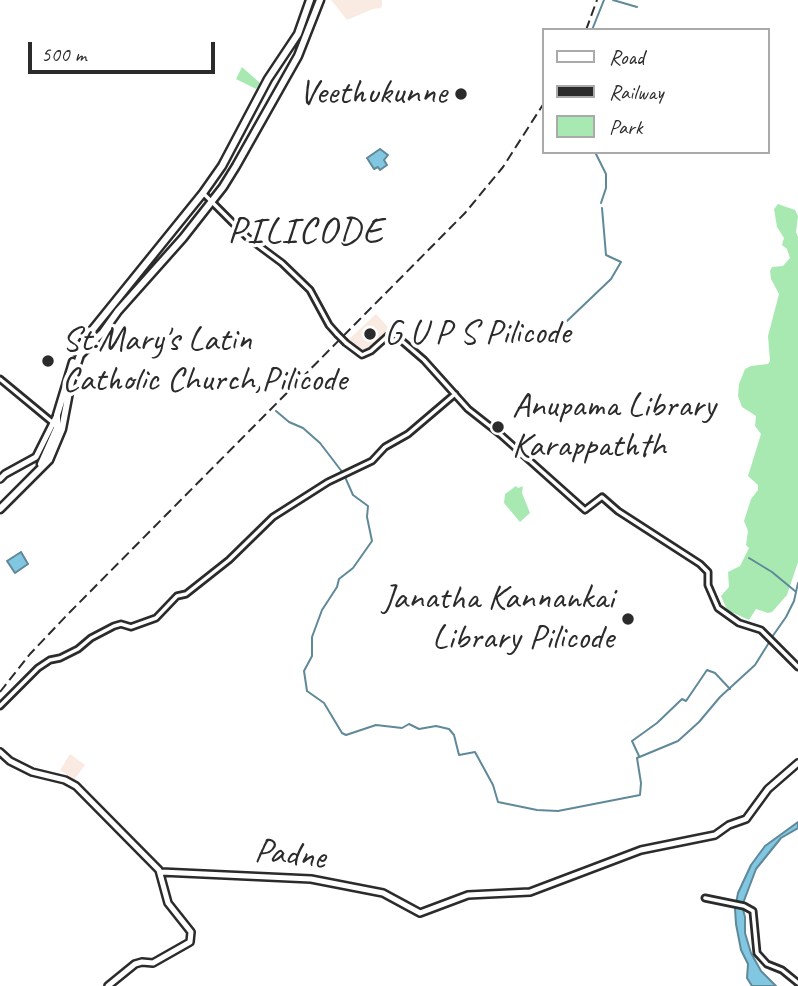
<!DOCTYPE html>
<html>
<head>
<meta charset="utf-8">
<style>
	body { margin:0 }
	#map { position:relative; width:798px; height:986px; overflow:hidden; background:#fff; font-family:Caveat,sans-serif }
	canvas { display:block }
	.legend { position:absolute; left:542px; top:28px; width:228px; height:126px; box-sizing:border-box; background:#fff; border:2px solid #aaa; margin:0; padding:9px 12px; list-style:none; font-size:21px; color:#2b2b2b }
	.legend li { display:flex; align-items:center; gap:14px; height:35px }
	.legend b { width:35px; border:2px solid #aaa }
	.scale { position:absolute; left:28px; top:42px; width:187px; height:32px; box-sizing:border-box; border:4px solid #2b2b2b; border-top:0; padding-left:9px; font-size:21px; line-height:24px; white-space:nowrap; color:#2b2b2b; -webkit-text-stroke:5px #fff; paint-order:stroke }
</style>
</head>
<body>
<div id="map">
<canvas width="798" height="986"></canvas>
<ul class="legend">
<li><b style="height:9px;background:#fff"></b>Road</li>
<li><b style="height:9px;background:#2b2b2b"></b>Railway</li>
<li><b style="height:19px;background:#a8e9b2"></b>Park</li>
</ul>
<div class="scale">500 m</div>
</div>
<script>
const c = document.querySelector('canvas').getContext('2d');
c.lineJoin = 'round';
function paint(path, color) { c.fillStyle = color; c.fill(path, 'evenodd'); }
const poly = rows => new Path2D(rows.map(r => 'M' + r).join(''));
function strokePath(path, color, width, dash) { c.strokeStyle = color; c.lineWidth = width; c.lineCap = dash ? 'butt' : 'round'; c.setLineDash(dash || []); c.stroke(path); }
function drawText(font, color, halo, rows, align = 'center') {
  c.font = font + ' Caveat,sans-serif'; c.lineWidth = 7; c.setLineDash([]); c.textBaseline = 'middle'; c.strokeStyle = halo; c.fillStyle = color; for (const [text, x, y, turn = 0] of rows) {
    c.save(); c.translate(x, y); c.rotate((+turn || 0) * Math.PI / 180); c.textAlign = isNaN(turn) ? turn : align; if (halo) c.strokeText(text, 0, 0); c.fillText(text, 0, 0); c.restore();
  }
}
paint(poly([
	[331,0,382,0,382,6,381,8,373,9,347,20],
	[376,314,391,330,366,350,359,350,349,339],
	[70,754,85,765,74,780,60,770]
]), '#f9ebe1');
paint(poly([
	[242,67,260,83,256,89,236,79],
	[778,204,795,210,798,216,796,232,798,237,798,562,787,595,772,612,768,613,756,609,749,620,727,610,721,596,729,587,728,572,740,566,749,548,746,545,748,531,744,521,751,499,758,490,758,485,748,476,761,434,755,426,756,416,742,407,738,396,739,384,745,369,751,366,768,364,770,361,768,336,779,294,771,279,770,271,772,267,783,266,790,258,787,249,782,245,784,238,777,227,774,209],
	[516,486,518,488,523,486,522,493,530,513,520,522,504,503,505,494]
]), '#a8e9b2');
const water = poly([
	[380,149,388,155,384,160,387,165,380,170,378,167,374,169,367,158,380,149],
	[21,552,28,564,15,573,7,561,21,552],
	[798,822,798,828,781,838,756,869,742,906,745,917,745,933,751,953,761,971,776,986,752,986,747,978,748,964,741,950,736,924,735,909,738,893,751,865,765,846,798,822]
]);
paint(water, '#81c7e2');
strokePath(water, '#5f8999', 2);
strokePath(poly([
	[613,0,637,7],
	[592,30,604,0],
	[595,152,606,174,606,188,601,203],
	[567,321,611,279,621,262,606,255,602,208],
	[276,411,289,422,303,428,320,443,343,473],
	[345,477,353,495,368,506,367,517,372,541,353,568,339,579,337,587,322,610,312,637,312,656,304,671,307,691,324,703,342,733,346,735,376,725,402,728,409,724,419,729,436,726,449,729,454,735,459,755,475,752,493,785,498,802,537,810,558,811,640,795,641,783,637,758,678,741,699,722,720,697,755,665,770,641],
	[749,558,772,572,795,591],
	[772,637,786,617,794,601,798,583],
	[639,756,632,741,657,723,682,699,686,701,707,670,715,673,730,689]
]), '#5f8999', 2);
const minor = poly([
	[203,193,247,237,282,263,310,290,329,325,337,334],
	[346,343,362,355,371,351,391,333,395,335,424,360,468,409,501,435,585,510,602,497,618,511,700,564,708,572,708,585,718,608,739,623,761,630,798,667],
	[0,379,52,422],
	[0,706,38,668,50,660,60,658,78,649,91,638,114,626,121,624,131,627,156,618,177,596,186,594,229,560,273,517,328,482,372,461,385,447,408,434,455,394],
	[705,898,744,906,753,911,757,953,767,964,782,970,798,983]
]);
const major = poly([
	[0,479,5,474,36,457,56,417],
	[0,752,10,761,32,772,65,780,76,786,159,870,168,903,191,932,190,942,153,963,142,962,135,964,108,986],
	[161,872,311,879,383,893,420,913,468,895,530,892,641,850,715,835,729,825,746,819,768,789,798,763]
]);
const highway = poly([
	[77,352,85,339,203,193,222,166,268,79,298,34,310,0],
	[41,464,57,428,57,415,73,362],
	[0,509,49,460,62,429,71,382,80,355,103,332,118,311,183,238,223,187,236,166,298,56,320,0]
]);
strokePath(minor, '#2b2b2b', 9);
strokePath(major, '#2b2b2b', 10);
strokePath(highway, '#2b2b2b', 11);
strokePath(minor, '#fff', 3.5);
strokePath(major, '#fff', 5);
strokePath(highway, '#fff', 6);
strokePath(poly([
	[586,30,597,0],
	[0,692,30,654,67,615,465,213,503,167,544,103]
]), '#2b2b2b', 2, [10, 5]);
const minorBridge = poly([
	[337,334,346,343]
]);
strokePath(minorBridge, '#2b2b2b', 9, []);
strokePath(minorBridge, '#fff', 3.5);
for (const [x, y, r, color] of [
	[461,94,7,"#2b2b2b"],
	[370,334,7,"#2b2b2b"],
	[48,361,7,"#2b2b2b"],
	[498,427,7,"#2b2b2b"],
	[628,619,7,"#2b2b2b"]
]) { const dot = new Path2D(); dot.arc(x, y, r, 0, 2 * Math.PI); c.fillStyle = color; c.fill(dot); strokePath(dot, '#fff', 2.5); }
drawText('35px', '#2b2b2b', '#fff', [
	["Veethukunne",447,94,"right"],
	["G U P S Pilicode",384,334],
	["St.Mary's Latin",62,341],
	["Catholic Church,Pilicode",62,381],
	["Anupama Library",512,407],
	["Karappathth",512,447],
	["Janatha Kannankai",614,599,"right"],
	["Library Pilicode",614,639,"right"]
], 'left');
drawText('35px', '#2b2b2b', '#fff', [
	["Padne",290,855,6]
]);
c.letterSpacing = '2px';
drawText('38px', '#2b2b2b', '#fff', [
	["PILICODE",306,232]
]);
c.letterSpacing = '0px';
</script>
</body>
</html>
